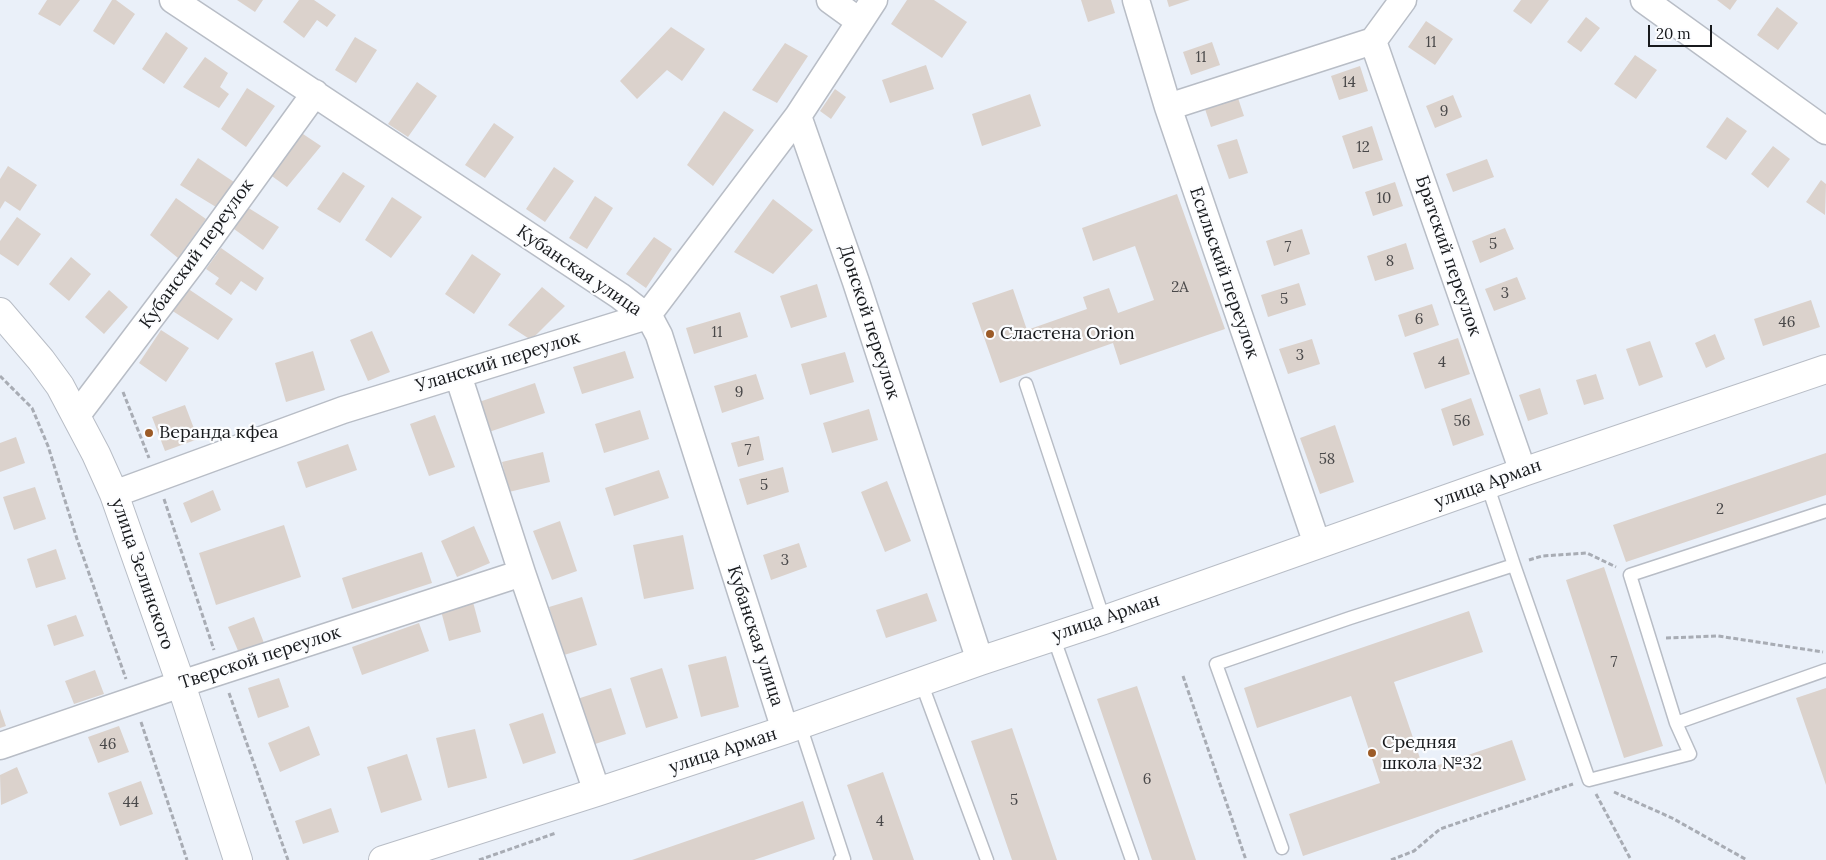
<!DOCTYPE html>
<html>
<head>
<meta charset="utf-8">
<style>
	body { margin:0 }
	#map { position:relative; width:1826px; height:860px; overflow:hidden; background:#eaf0f9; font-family:Lora,serif }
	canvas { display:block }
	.scale { position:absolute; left:1648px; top:25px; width:64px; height:22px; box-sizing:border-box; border:2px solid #181a1d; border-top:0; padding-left:6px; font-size:15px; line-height:18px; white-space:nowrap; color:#181a1d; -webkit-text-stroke:4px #fcfdff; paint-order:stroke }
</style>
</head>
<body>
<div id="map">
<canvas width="1826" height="860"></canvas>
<div class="scale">20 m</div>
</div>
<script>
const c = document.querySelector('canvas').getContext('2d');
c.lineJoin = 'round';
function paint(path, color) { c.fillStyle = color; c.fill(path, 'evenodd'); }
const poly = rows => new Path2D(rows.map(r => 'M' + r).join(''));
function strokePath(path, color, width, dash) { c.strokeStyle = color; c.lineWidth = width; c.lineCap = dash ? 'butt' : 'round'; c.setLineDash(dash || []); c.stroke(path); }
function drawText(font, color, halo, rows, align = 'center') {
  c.font = font + ' Lora,serif'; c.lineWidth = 4.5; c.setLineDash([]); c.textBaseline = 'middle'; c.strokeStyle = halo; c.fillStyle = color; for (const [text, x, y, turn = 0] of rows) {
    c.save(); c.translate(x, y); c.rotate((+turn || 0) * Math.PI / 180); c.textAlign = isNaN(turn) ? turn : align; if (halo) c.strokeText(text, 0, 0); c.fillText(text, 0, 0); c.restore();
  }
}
paint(poly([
	[47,0,80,0,60,26,38,14],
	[112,0,116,0,135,14,114,45,93,31],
	[237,0,263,0,255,12],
	[299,0,314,0,336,15,327,27,317,20,304,38,283,22],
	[907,0,934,0,967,22,942,58,891,24],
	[1081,0,1111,0,1115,13,1088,22],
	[1167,0,1190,0,1169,7],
	[1521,0,1549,0,1531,24,1513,11],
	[1717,0,1737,0,1730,10],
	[1777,7,1798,23,1778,50,1757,35],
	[1586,17,1600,28,1581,52,1567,42],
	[1426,21,1453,39,1435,65,1408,47],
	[671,27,705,49,682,81,667,70,637,99,620,81],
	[166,32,188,48,164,84,142,69],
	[355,37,377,50,356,83,335,70],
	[1212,42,1220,65,1191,75,1183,52],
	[785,43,808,56,777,103,752,90],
	[1635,55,1657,70,1636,99,1614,84],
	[205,57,228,73,220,87,229,94,219,108,183,87],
	[926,65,934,89,890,103,882,80],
	[1360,66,1368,91,1339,100,1331,76],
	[417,82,437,96,408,137,388,124],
	[247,88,275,106,246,147,221,129],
	[835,89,846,97,831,119,820,111],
	[1030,94,1041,126,982,146,972,114],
	[1453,95,1462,117,1435,128,1426,106],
	[1238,98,1244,116,1211,127,1205,109],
	[724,111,754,130,713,186,687,165],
	[1727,117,1747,131,1726,160,1706,147],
	[494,123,514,137,485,178,465,165],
	[1372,126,1383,160,1353,169,1342,136],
	[300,132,321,146,287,187,269,174],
	[1237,139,1248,173,1229,179,1217,145],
	[1773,146,1790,159,1768,188,1751,174],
	[198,158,234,182,216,207,180,185],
	[1487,159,1494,177,1453,192,1446,174],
	[8,166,37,185,20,211,5,201,0,209,0,179],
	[554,167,574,181,545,222,526,209],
	[343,172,365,186,340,223,317,209],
	[1821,180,1826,184,1825,215,1806,202],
	[1395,182,1403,206,1373,216,1365,192],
	[1177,194,1225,329,1120,365,1113,343,1000,383,972,303,1013,289,1027,330,1087,309,1083,297,1109,288,1118,313,1154,300,1135,246,1093,261,1082,228],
	[595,196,613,208,587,249,569,238],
	[392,197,422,217,391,258,365,240],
	[176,198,206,219,178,258,150,235],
	[773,199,813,230,773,274,734,252],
	[247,207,279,227,263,250,234,229],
	[17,217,41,234,18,266,0,254,0,241],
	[1505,228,1514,249,1480,263,1472,241],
	[1302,229,1310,254,1274,266,1266,241],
	[654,237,672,249,646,288,626,274],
	[1406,243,1414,269,1375,281,1367,256],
	[221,248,264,278,256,291,241,281,231,295,215,284,219,278,206,269],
	[472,254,501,274,474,314,445,294],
	[71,257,91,274,69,301,49,284],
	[1517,277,1526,299,1494,311,1485,289],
	[1299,283,1306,305,1268,317,1261,295],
	[817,284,827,317,791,328,780,296],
	[542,287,565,306,531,340,508,325],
	[187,288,233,319,218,340,171,310],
	[109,290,128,307,104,334,85,317],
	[1811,300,1820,327,1763,346,1754,319],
	[1432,304,1439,325,1405,337,1398,315],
	[740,312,748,337,694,354,686,328],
	[161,330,189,348,166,382,139,363],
	[372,331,390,372,368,381,350,340],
	[1715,334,1725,359,1706,368,1695,343],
	[1458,338,1470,374,1425,389,1413,353],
	[1312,339,1320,364,1288,374,1279,349],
	[1650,341,1663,377,1639,386,1626,349],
	[313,351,325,390,286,402,275,363],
	[625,351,634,378,582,394,573,367],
	[845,352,854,382,810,395,801,364],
	[756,374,764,399,722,413,714,386],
	[1596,374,1604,399,1584,405,1576,380],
	[535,383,545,413,486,433,476,403],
	[1540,388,1548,414,1528,421,1519,395],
	[1471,398,1484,435,1453,446,1441,409],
	[185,405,198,439,165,451,152,417],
	[869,409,878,440,832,453,823,423],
	[640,410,649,439,604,453,595,424],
	[435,415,455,467,429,476,410,424],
	[1335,425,1354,482,1320,494,1300,438],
	[759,436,764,460,738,467,731,443],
	[16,437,25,463,0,472,0,443],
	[348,444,357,470,306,488,297,462],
	[543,452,550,482,509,492,502,462],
	[1826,453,1826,495,1626,562,1613,525],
	[783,467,789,492,747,505,739,479],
	[659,470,669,498,614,516,605,488],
	[887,481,911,541,885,552,861,492],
	[35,487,46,519,14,530,3,497],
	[213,490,221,510,191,523,183,503],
	[560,521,577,571,552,580,533,531],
	[284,525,301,577,216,605,199,553],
	[474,526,490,563,457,577,441,541],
	[683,535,694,589,644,599,633,545],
	[799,543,807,567,771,580,763,555],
	[56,549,66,579,36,588,27,559],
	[422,552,432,583,352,609,342,578],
	[1604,567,1663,746,1624,758,1566,580],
	[927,593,937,621,886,638,876,610],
	[582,597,597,645,564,655,549,607],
	[473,602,481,632,449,641,441,611],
	[1469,611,1483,652,1394,682,1424,770,1512,740,1526,780,1303,856,1289,814,1380,783,1351,696,1257,728,1244,688],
	[76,615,84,636,54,646,47,625],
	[254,617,264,643,239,653,228,627],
	[419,623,429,651,362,675,352,647],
	[726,656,739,707,701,717,688,665],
	[662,668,678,718,646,728,630,678],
	[95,670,104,694,74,704,65,681],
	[279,678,289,707,258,718,248,688],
	[1137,686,1196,860,1152,860,1097,699],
	[611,688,626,734,592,745,577,699],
	[1826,688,1826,785,1796,698],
	[0,709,6,726,0,728],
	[543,713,556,753,523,764,509,724],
	[119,726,129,752,98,763,88,737],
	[309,726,320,755,280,772,268,743],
	[1012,728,1057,860,1012,860,971,741],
	[475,729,487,778,448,788,436,738],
	[407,754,422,800,381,813,367,767],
	[17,767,28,793,1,805,0,775],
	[883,772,914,860,873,860,847,785],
	[141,781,153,814,120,826,108,793],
	[803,801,815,839,754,860,632,860],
	[331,808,339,832,303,844,295,821]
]), '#dbd2cc');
const lane = poly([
	[1026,384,1104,620],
	[1826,511,1630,575,1676,723,1826,670],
	[1514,565,1589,780,1690,754,1676,723],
	[1053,636,1132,860],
	[921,682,987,860],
	[800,725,844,859,840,860],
	[1282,848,1216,664,1350,618,1514,565,1487,484]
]);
const street = poly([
	[173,0,620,296,651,320,659,335,785,730],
	[830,0,859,21],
	[874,0,798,116,856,282,980,661],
	[1136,0,1168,107,1317,544],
	[1644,0,1826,131],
	[1373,41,1403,0],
	[1168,107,1373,41,1523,472],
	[458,375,522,573,597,792],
	[77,415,192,263,315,93],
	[114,494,343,410,647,316,798,116],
	[0,746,181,684,522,573]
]);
const secondary = poly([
	[0,312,41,360,60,386,96,454,114,494,181,684,238,860],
	[383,860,597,792,785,730,980,661,1104,620,1523,472,1826,369]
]);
strokePath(lane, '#b8bdc6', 15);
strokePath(street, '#b8bdc6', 29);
strokePath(secondary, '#b8bdc6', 30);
strokePath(poly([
	[0,376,32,408,48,446,77,539,126,679],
	[123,392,149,458],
	[164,499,214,650],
	[1529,560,1542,556,1587,553,1616,567],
	[1666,638,1718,636,1823,652],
	[1183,676,1246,860],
	[229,693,288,860],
	[141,722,187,860],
	[1614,792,1672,818,1747,860],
	[1596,794,1631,860],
	[479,860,556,833],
	[1391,860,1414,851,1440,829,1573,784]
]), '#a8acb4', 3, [5, 2.5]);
strokePath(lane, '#fff', 12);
strokePath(street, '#fff', 26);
strokePath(secondary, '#fff', 28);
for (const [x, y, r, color] of [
	[990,334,5,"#9c5b27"],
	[149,433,5,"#9c5b27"],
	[1372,753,5,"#9c5b27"]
]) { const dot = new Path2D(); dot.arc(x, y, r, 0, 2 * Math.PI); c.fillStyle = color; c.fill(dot); strokePath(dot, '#fcfdff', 2); }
drawText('15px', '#494849', null, [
	["11",1431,43],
	["11",1201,58],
	["14",1349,83],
	["9",1444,112],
	["12",1363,148],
	["10",1384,199],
	["5",1493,245],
	["7",1288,248],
	["8",1390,262],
	["2А",1180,288],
	["3",1505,294],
	["5",1284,300],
	["6",1419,320],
	["46",1787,323],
	["11",717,333],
	["3",1300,356],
	["4",1442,363],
	["9",739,393],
	["56",1462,422],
	["7",748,451],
	["58",1327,460],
	["5",764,486],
	["2",1720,510],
	["3",785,561],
	["7",1614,663],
	["46",108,745],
	["6",1147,780],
	["5",1014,801],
	["44",131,803],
	["4",880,822]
]);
drawText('18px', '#181a1d', '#fcfdff', [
	["Кубанский переулок",197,254,-54],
	["Братский переулок",1448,256,71],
	["Кубанская улица",579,271,34],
	["Есильский переулок",1224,273,71],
	["Донской переулок",869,322,72],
	["Уланский переулок",498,362,-17],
	["улица Арман",1488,484,-20],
	["улица Зелинского",142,574,71],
	["улица Арман",1106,618,-19],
	["Кубанская улица",755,636,72],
	["Тверской переулок",260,658,-18],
	["улица Арман",723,751,-18]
]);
drawText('18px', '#181a1d', '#fcfdff', [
	["Сластена Orion",1000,334],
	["Веранда кфеа",159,433],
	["Средняя",1382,743],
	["школа №32",1382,764]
], 'left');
</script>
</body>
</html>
